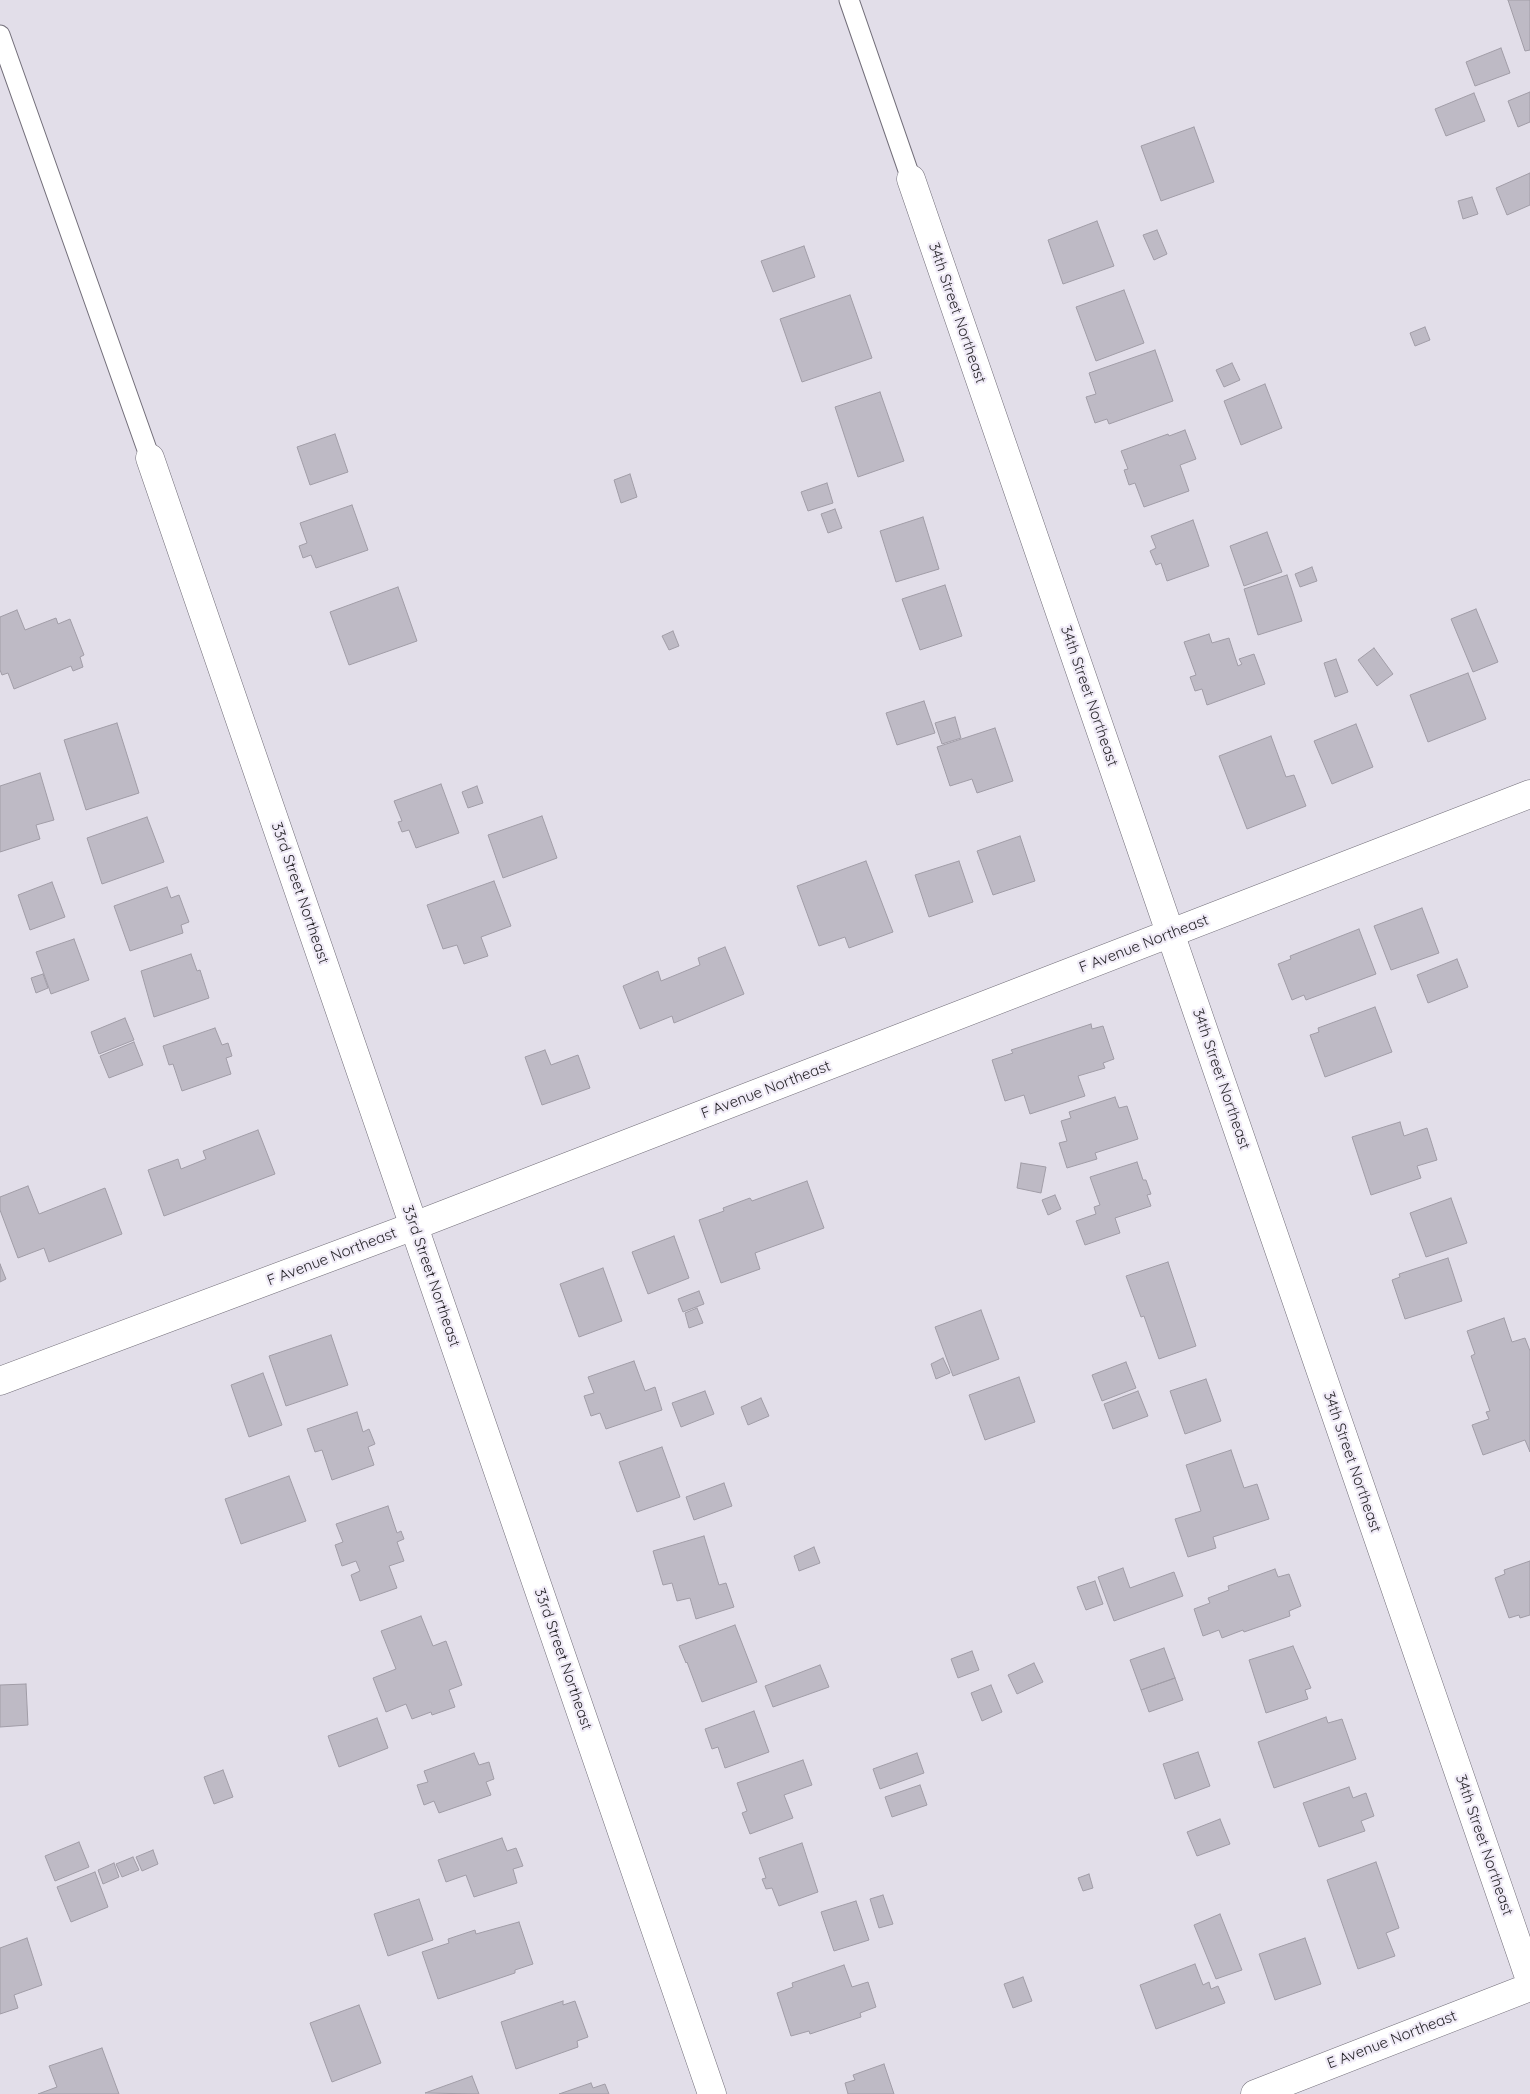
<!DOCTYPE html>
<html>
<head>
<meta charset="utf-8">
<style>
	body { margin:0 }
	canvas { display:block; background:#e2dee9 }
</style>
</head>
<body>
<canvas width="1530" height="2094"></canvas>
<script>
const c = document.querySelector('canvas').getContext('2d');
c.lineJoin = 'round';
function paint(path, color) { c.fillStyle = color; c.fill(path, 'evenodd'); }
const poly = rows => new Path2D(rows.map(r => 'M' + r).join(''));
function strokePath(path, color, width, dash) { c.strokeStyle = color; c.lineWidth = width; c.lineCap = dash ? 'butt' : 'round'; c.setLineDash(dash || []); c.stroke(path); }
function drawText(font, color, halo, rows, align = 'center') {
  c.font = font + ' Quicksand,sans-serif'; c.lineWidth = 4.5; c.setLineDash([]); c.textBaseline = 'middle'; c.strokeStyle = halo; c.fillStyle = color; for (const [text, x, y, turn = 0] of rows) {
    c.save(); c.translate(x, y); c.rotate((+turn || 0) * Math.PI / 180); c.textAlign = isNaN(turn) ? turn : align; if (halo) c.strokeText(text, 0, 0); c.fillText(text, 0, 0); c.restore();
  }
}
const building = poly([
	[1508,0,1530,0,1530,50,1525,51,1508,0],
	[1501,48,1510,73,1475,86,1466,62,1501,48],
	[1530,92,1530,122,1518,127,1508,101,1530,92],
	[1474,93,1485,121,1446,136,1435,109,1474,93],
	[1194,127,1214,182,1161,201,1141,146,1194,127],
	[1530,173,1530,205,1507,215,1496,188,1530,173],
	[1472,197,1478,214,1463,219,1458,201,1472,197],
	[1097,221,1114,266,1063,284,1048,240,1097,221],
	[1157,230,1167,254,1154,260,1143,235,1157,230],
	[804,246,815,277,773,292,761,261,804,246],
	[1124,290,1144,343,1096,361,1076,307,1124,290],
	[850,295,872,358,802,382,780,319,850,295],
	[1425,327,1430,340,1415,346,1410,333,1425,327],
	[1155,350,1173,401,1109,424,1107,419,1095,423,1086,397,1096,394,1089,373,1155,350],
	[1232,363,1240,380,1224,387,1216,370,1232,363],
	[1265,384,1282,428,1241,445,1224,401,1265,384],
	[880,392,904,461,858,477,835,407,880,392],
	[1185,430,1196,459,1180,465,1189,491,1144,507,1135,483,1129,485,1124,470,1128,469,1121,451,1168,434,1169,436,1185,430],
	[335,434,348,472,310,485,297,447,335,434],
	[630,474,637,497,621,503,614,480,630,474],
	[827,483,833,503,808,511,801,492,827,483],
	[352,505,368,550,316,568,311,555,303,558,299,546,307,543,300,523,352,505],
	[835,509,842,528,828,533,821,514,835,509],
	[923,517,939,569,896,582,880,531,923,517],
	[1193,520,1209,566,1167,581,1161,563,1156,565,1150,551,1156,548,1151,536,1193,520],
	[1267,532,1282,572,1244,586,1230,546,1267,532],
	[1312,567,1317,581,1300,587,1295,574,1312,567],
	[1287,575,1302,621,1258,635,1244,589,1287,575],
	[945,585,962,636,920,650,902,599,945,585],
	[398,587,417,641,349,665,330,612,398,587],
	[1476,609,1498,662,1473,672,1451,619,1476,609],
	[17,610,25,630,56,618,58,624,70,619,84,655,80,657,83,667,73,671,71,666,14,689,8,673,2,675,0,670,0,617,17,610],
	[673,631,679,646,669,650,662,636,673,631],
	[1209,634,1212,643,1229,638,1238,666,1242,664,1239,659,1254,654,1265,684,1207,705,1202,689,1195,691,1190,677,1196,675,1184,642,1209,634],
	[1374,648,1393,674,1377,686,1358,660,1374,648],
	[1336,659,1348,692,1335,697,1324,663,1336,659],
	[1468,673,1486,719,1428,742,1410,695,1468,673],
	[924,701,935,733,897,745,886,713,924,701],
	[955,717,961,738,942,744,935,723,955,717],
	[117,723,139,793,86,810,64,740,117,723],
	[1356,724,1373,767,1332,784,1314,741,1356,724],
	[995,728,1013,781,977,793,972,779,950,786,937,747,995,728],
	[1271,736,1286,777,1294,775,1306,806,1247,829,1219,756,1271,736],
	[40,773,54,820,36,825,40,839,0,852,0,786,40,773],
	[441,784,459,833,416,848,409,830,402,832,398,822,402,821,394,801,441,784],
	[477,786,483,803,468,808,462,792,477,786],
	[542,816,557,858,503,878,488,835,542,816],
	[147,817,164,862,102,884,87,838,147,817],
	[1020,836,1035,881,993,895,977,851,1020,836],
	[866,861,893,932,849,948,845,937,819,946,797,886,866,861],
	[959,861,973,902,929,917,915,875,959,861],
	[494,881,511,926,481,937,488,956,464,964,457,945,443,949,427,905,494,881],
	[52,882,65,917,30,930,18,895,52,882],
	[167,887,171,898,179,895,189,922,181,925,183,933,130,951,114,906,167,887],
	[1422,908,1439,953,1391,970,1374,926,1422,908],
	[1359,929,1376,974,1306,1000,1304,995,1292,1000,1278,964,1291,959,1290,956,1359,929],
	[74,939,89,980,51,994,36,952,74,939],
	[725,947,744,994,674,1023,672,1016,640,1029,623,986,658,971,661,981,700,965,698,958,725,947],
	[191,954,197,971,200,970,209,998,154,1017,141,971,191,954],
	[1457,959,1468,987,1428,1003,1417,975,1457,959],
	[43,974,48,988,36,993,31,978,43,974],
	[1375,1007,1392,1052,1325,1077,1310,1035,1319,1032,1318,1028,1375,1007],
	[125,1018,134,1040,99,1054,91,1032,125,1018],
	[1091,1024,1092,1029,1103,1026,1114,1059,1103,1063,1105,1068,1078,1076,1085,1096,1030,1114,1024,1095,1005,1101,992,1060,1013,1053,1011,1050,1091,1024],
	[215,1028,222,1045,228,1043,232,1056,226,1058,231,1074,182,1091,173,1064,169,1065,163,1046,215,1028],
	[134,1042,143,1065,109,1078,100,1056,134,1042],
	[545,1050,551,1065,578,1055,590,1088,542,1105,525,1057,545,1050],
	[1115,1097,1119,1108,1127,1106,1138,1139,1095,1153,1097,1159,1067,1168,1059,1143,1067,1141,1061,1121,1071,1118,1069,1112,1115,1097],
	[1400,1122,1404,1136,1427,1128,1437,1160,1417,1166,1421,1178,1371,1195,1352,1137,1400,1122],
	[258,1130,275,1174,164,1216,148,1170,178,1159,181,1169,206,1159,203,1151,258,1130],
	[1137,1162,1143,1180,1146,1180,1151,1194,1147,1195,1151,1206,1115,1218,1120,1233,1085,1245,1076,1221,1096,1214,1094,1207,1100,1205,1090,1177,1137,1162],
	[1021,1163,1046,1167,1041,1193,1017,1188,1021,1163],
	[807,1181,824,1228,755,1253,760,1269,721,1283,699,1220,724,1211,723,1208,750,1198,752,1201,807,1181],
	[28,1186,39,1214,105,1188,122,1234,49,1262,44,1248,18,1258,0,1210,0,1197,28,1186],
	[1055,1195,1061,1209,1048,1215,1042,1200,1055,1195],
	[1451,1198,1467,1243,1426,1257,1410,1213,1451,1198],
	[674,1236,689,1278,648,1294,632,1252,674,1236],
	[1448,1258,1462,1301,1405,1319,1392,1280,1400,1277,1399,1274,1448,1258],
	[1168,1262,1196,1346,1159,1359,1144,1316,1141,1317,1126,1276,1168,1262],
	[0,1264,6,1279,0,1282,0,1264],
	[603,1268,622,1321,579,1337,560,1284,603,1268],
	[699,1291,704,1304,683,1312,678,1299,699,1291],
	[697,1308,703,1323,689,1328,685,1313,697,1308],
	[981,1310,999,1359,953,1376,935,1327,981,1310],
	[1504,1318,1512,1342,1525,1338,1530,1351,1530,1452,1525,1440,1483,1455,1472,1425,1489,1419,1486,1412,1490,1411,1471,1356,1475,1354,1467,1331,1504,1318],
	[331,1335,348,1385,286,1406,269,1356,331,1335],
	[943,1358,950,1373,936,1379,931,1364,943,1358],
	[634,1361,645,1391,655,1387,662,1410,606,1429,600,1413,591,1416,584,1396,594,1393,588,1377,634,1361],
	[1126,1362,1136,1388,1102,1401,1092,1375,1126,1362],
	[263,1373,282,1425,249,1437,231,1385,263,1373],
	[1019,1377,1035,1422,985,1440,969,1395,1019,1377],
	[1206,1379,1221,1421,1185,1434,1170,1391,1206,1379],
	[705,1391,714,1414,681,1427,672,1403,705,1391],
	[1138,1391,1148,1416,1113,1429,1104,1404,1138,1391],
	[761,1398,769,1416,748,1425,741,1407,761,1398],
	[357,1412,363,1432,369,1429,375,1444,368,1447,374,1465,332,1480,322,1450,315,1452,307,1429,357,1412],
	[662,1447,680,1497,637,1512,619,1462,662,1447],
	[1231,1450,1244,1488,1257,1484,1269,1519,1213,1537,1216,1548,1188,1557,1175,1519,1201,1511,1186,1465,1231,1450],
	[289,1476,306,1521,241,1544,225,1499,289,1476],
	[724,1483,732,1506,694,1520,686,1497,724,1483],
	[388,1506,397,1533,401,1531,404,1539,397,1542,404,1561,389,1566,397,1588,360,1601,351,1575,360,1571,356,1561,342,1566,335,1545,343,1542,336,1524,388,1506],
	[704,1536,719,1585,726,1583,734,1607,696,1619,690,1598,677,1601,672,1583,663,1585,653,1551,704,1536],
	[814,1547,820,1563,799,1571,794,1556,814,1547],
	[1530,1561,1530,1615,1520,1618,1519,1615,1509,1618,1495,1578,1505,1574,1504,1570,1530,1561],
	[1123,1568,1130,1588,1174,1572,1183,1596,1114,1621,1098,1577,1123,1568],
	[1275,1569,1278,1577,1289,1574,1301,1606,1289,1611,1290,1616,1244,1632,1243,1630,1222,1638,1219,1630,1203,1636,1194,1609,1210,1603,1208,1598,1229,1590,1228,1586,1275,1569],
	[1095,1581,1103,1604,1086,1610,1077,1587,1095,1581],
	[421,1616,433,1646,446,1641,462,1685,449,1690,455,1707,432,1715,431,1712,412,1719,406,1704,386,1712,373,1678,396,1669,381,1631,421,1616],
	[735,1625,757,1682,702,1702,687,1662,686,1663,679,1646,735,1625],
	[1293,1646,1311,1688,1305,1690,1308,1699,1266,1713,1249,1660,1293,1646],
	[1164,1648,1175,1678,1141,1690,1130,1660,1164,1648],
	[972,1651,979,1670,958,1678,951,1659,972,1651],
	[1034,1663,1043,1682,1017,1694,1008,1675,1034,1663],
	[820,1665,829,1687,773,1707,765,1686,820,1665],
	[1175,1678,1183,1700,1149,1712,1141,1690,1175,1678],
	[26,1684,28,1725,0,1727,0,1685,26,1684],
	[991,1685,1002,1712,982,1721,971,1693,991,1685],
	[754,1711,769,1752,725,1768,718,1747,712,1749,705,1729,754,1711],
	[1326,1717,1328,1723,1342,1719,1356,1759,1274,1788,1258,1742,1326,1717],
	[377,1718,388,1748,339,1767,328,1736,377,1718],
	[1198,1752,1210,1786,1175,1799,1163,1764,1198,1752],
	[474,1753,479,1765,489,1762,494,1779,486,1782,491,1795,439,1813,434,1801,424,1805,417,1785,428,1782,424,1771,474,1753],
	[917,1753,924,1773,880,1789,873,1769,917,1753],
	[803,1760,812,1785,784,1795,793,1818,750,1834,742,1813,747,1811,737,1783,803,1760],
	[223,1770,233,1797,214,1804,204,1777,223,1770],
	[920,1785,927,1805,892,1817,885,1797,920,1785],
	[1349,1787,1353,1798,1366,1793,1374,1816,1361,1821,1365,1831,1319,1847,1303,1803,1349,1787],
	[1220,1819,1230,1844,1197,1856,1187,1832,1220,1819],
	[502,1838,507,1851,516,1848,523,1866,513,1869,517,1883,474,1897,466,1875,446,1882,438,1860,502,1838],
	[79,1842,89,1867,55,1881,45,1856,79,1842],
	[802,1843,818,1892,779,1906,772,1888,766,1889,762,1879,766,1878,759,1858,802,1843],
	[153,1850,158,1864,142,1871,136,1857,153,1850],
	[133,1857,139,1870,122,1877,116,1864,133,1857],
	[1376,1862,1399,1928,1386,1933,1395,1956,1358,1969,1327,1880,1376,1862],
	[114,1863,119,1877,103,1884,98,1870,114,1863],
	[95,1872,108,1907,71,1922,57,1887,95,1872],
	[1089,1874,1093,1888,1083,1891,1078,1878,1089,1874],
	[883,1895,893,1924,879,1928,870,1899,883,1895],
	[419,1899,433,1940,388,1956,374,1914,419,1899],
	[856,1901,869,1940,834,1951,821,1912,856,1901],
	[1220,1914,1242,1970,1216,1979,1194,1925,1220,1914],
	[519,1922,533,1964,515,1970,515,1973,438,1999,422,1952,449,1943,448,1939,475,1930,476,1934,519,1922],
	[27,1938,42,1985,14,1995,18,2008,0,2014,0,1948,27,1938],
	[1305,1938,1321,1984,1275,2000,1259,1954,1305,1938],
	[1195,1964,1203,1985,1209,1982,1211,1989,1218,1986,1225,2003,1156,2029,1140,1985,1195,1964],
	[844,1965,852,1987,868,1982,876,2007,860,2013,861,2017,810,2034,809,2031,791,2036,777,1993,793,1987,792,1983,844,1965],
	[1023,1977,1032,2001,1013,2008,1004,1984,1023,1977],
	[563,2001,563,2005,575,2001,588,2037,577,2041,578,2047,516,2069,501,2022,563,2001],
	[359,2005,381,2063,332,2082,310,2023,359,2005],
	[102,2048,119,2094,38,2094,57,2087,49,2066,102,2048],
	[884,2064,894,2094,848,2094,845,2083,855,2080,853,2075,884,2064],
	[472,2076,479,2094,425,2093,472,2076],
	[591,2083,593,2088,605,2084,609,2094,559,2094,591,2083]
]);
paint(building, '#bebac5');
strokePath(building, '#a19da7', 1);
const service = poly([
	[849,0,911,179],
	[0,35,150,458]
]);
const minor = poly([
	[911,179,1530,1980],
	[150,458,712,2094],
	[0,1381,414,1226,1530,794],
	[1255,2094,1530,1987]
]);
strokePath(service, '#736f7a', 21);
strokePath(minor, '#736f7a', 29);
strokePath(service, '#fff', 19);
strokePath(minor, '#fff', 28);
drawText('15px', '#252327', '#f0ebf7', [
	["34th Street Northeast",957,313,71],
	["34th Street Northeast",1089,696,71],
	["33rd Street Northeast",300,893,71],
	["F Avenue Northeast",1144,944,-21],
	["34th Street Northeast",1221,1079,71],
	["F Avenue Northeast",766,1090,-21],
	["F Avenue Northeast",332,1257,-21],
	["33rd Street Northeast",431,1276,71],
	["34th Street Northeast",1352,1462,71],
	["33rd Street Northeast",563,1659,71],
	["34th Street Northeast",1484,1845,71],
	["E Avenue Northeast",1392,2040,-21]
]);
</script>
</body>
</html>
